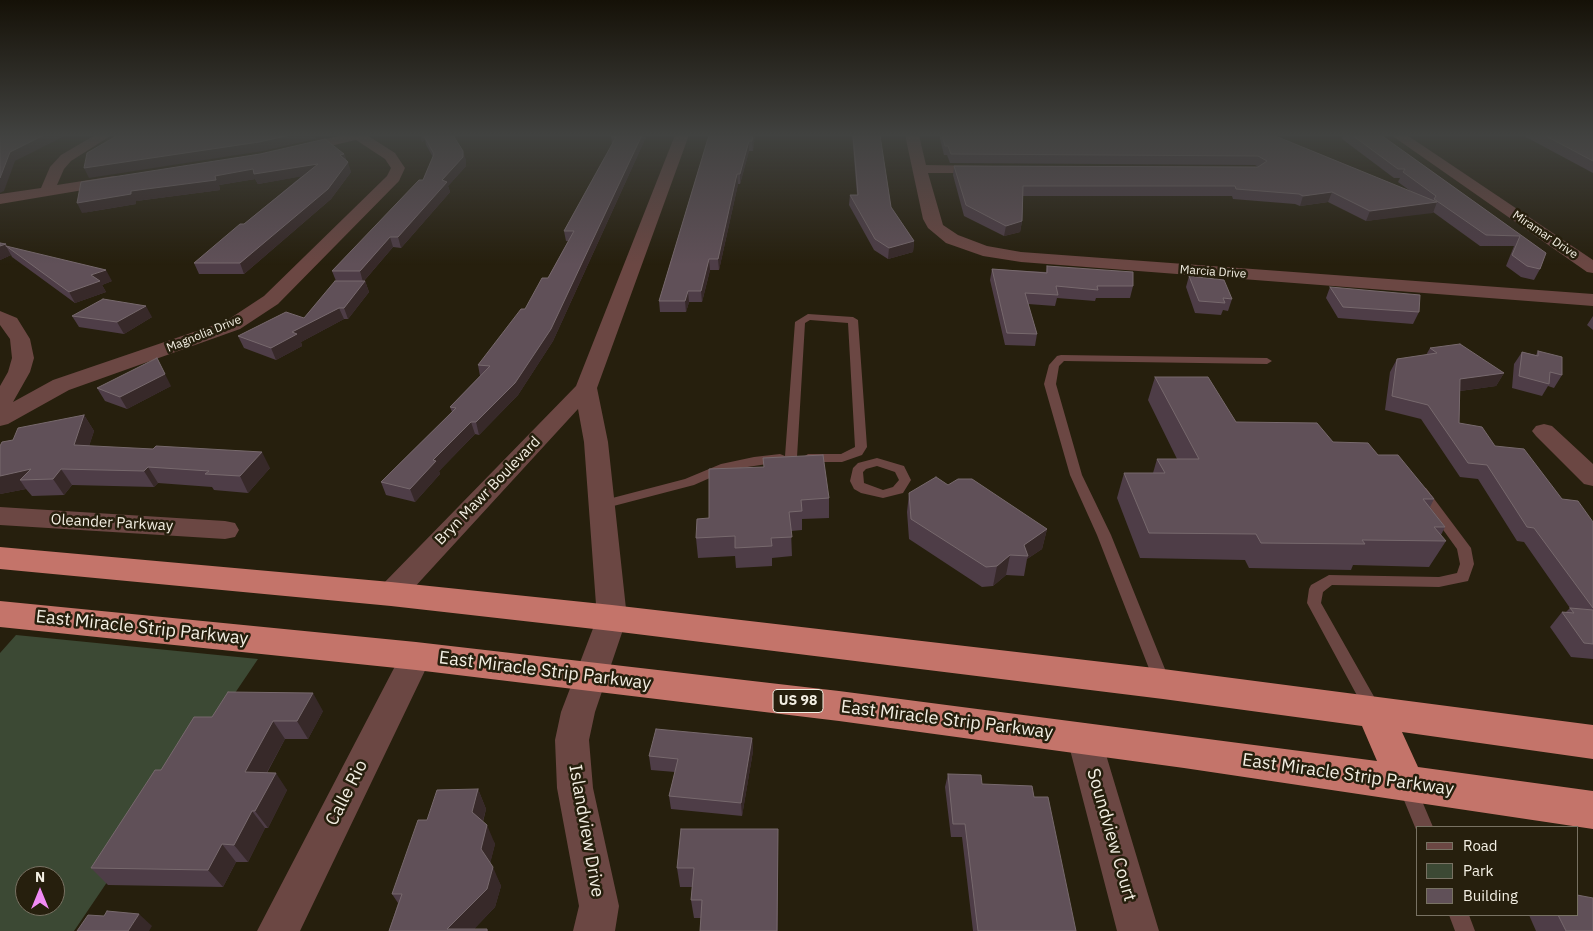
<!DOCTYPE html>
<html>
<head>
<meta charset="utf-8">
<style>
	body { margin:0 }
	#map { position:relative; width:1593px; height:931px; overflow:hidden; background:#261f0d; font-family:"IBM Plex Sans",sans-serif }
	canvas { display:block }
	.legend { position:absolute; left:1416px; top:826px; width:162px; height:90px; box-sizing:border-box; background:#261f0d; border:1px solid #787263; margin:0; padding:6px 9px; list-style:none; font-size:15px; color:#f3efe3 }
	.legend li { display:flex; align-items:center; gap:10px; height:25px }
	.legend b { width:25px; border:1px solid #787263 }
	.north { position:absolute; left:15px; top:866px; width:50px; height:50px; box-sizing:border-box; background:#261f0d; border:1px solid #787263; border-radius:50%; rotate:0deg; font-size:14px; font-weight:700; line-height:20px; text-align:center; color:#f3efe3 }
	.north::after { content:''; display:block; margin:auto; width:18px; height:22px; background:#f18bf5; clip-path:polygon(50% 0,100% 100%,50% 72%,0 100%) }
</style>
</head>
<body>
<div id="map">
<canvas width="1593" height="931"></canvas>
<ul class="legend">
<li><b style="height:6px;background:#6b4743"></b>Road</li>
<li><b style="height:14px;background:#3c4934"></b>Park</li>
<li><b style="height:14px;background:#605058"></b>Building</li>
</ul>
<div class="north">N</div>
</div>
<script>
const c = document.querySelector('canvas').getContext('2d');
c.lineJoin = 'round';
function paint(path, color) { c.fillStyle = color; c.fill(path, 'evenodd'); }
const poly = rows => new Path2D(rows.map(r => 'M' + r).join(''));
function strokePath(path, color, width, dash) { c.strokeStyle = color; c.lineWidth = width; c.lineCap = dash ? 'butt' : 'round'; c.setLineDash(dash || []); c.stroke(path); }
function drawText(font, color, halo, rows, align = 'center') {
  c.font = font + ' "IBM Plex Sans",sans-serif'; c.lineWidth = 5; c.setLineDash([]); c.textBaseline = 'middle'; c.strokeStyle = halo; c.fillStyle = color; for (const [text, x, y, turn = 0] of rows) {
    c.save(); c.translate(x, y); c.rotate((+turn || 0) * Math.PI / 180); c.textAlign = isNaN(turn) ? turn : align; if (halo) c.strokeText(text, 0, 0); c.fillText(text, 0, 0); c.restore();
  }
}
paint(poly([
	[16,635,258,659,74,931,0,931,0,653],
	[25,876,55,876,55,906,25,906]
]), '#3c4934');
paint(poly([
	[808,314,853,317,858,320,867,447,862,455,842,462,808,462,802,458,808,454,841,454,855,447,848,323,810,320,805,323,797,457,795,460,791,461,786,459,780,462,728,470,694,485,602,509,597,508,595,505,597,502,685,479,721,464,754,457,780,454,785,456,795,322,808,314],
	[1061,355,1267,358,1272,361,1267,364,1064,361,1059,366,1056,384,1082,475,1111,535,1171,684,1169,689,1163,691,1157,689,1155,684,1097,535,1070,475,1044,384,1049,365,1057,356,1061,355],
	[877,458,904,466,911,480,903,493,883,498,861,493,854,489,850,481,853,468,858,463,877,458],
	[877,466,895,472,899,480,893,487,883,490,864,483,863,472,866,469,877,466],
	[1421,487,1426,488,1471,548,1474,564,1468,581,1439,587,1332,585,1323,592,1321,603,1381,709,1379,714,1373,716,1367,714,1307,603,1309,589,1311,585,1329,575,1439,577,1457,573,1460,564,1457,549,1415,491,1421,487],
	[1408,780,1414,782,1433,827,1417,827,1417,832,1399,788,1402,782,1408,780],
	[1449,915,1469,915,1475,931,1455,931,1449,915]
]), '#6b4743');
paint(poly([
	[95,135,112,135,71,161,64,169,57,185,114,176,119,178,122,181,119,184,0,204,0,194,41,188,50,167,61,155,95,135],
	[342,135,367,135,395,153,405,168,399,181,278,304,240,329,69,390,8,424,0,426,0,386,8,372,12,358,10,339,0,325,0,311,17,318,30,339,34,358,30,372,13,402,53,380,226,321,264,296,387,176,391,168,385,159,356,140,296,154,289,150,291,147,342,135],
	[675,135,689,135,597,388,608,442,627,618,595,712,589,740,593,788,619,906,615,931,573,931,579,906,557,788,555,740,561,712,597,618,584,442,578,409,401,602,391,605,381,602,376,594,381,586,576,386,675,135],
	[905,135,919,135,926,165,992,166,994,169,992,172,987,173,928,173,943,225,958,235,987,246,1021,252,1593,294,1593,306,1021,262,983,256,946,243,928,228,923,219,905,135],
	[1391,135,1407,135,1593,260,1593,273,1587,272,1391,135],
	[1544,424,1552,426,1593,464,1593,486,1584,484,1536,436,1532,431,1536,426,1544,424],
	[0,507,225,521,235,523,239,530,235,537,225,539,0,525,0,507],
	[416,643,427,647,432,656,300,931,257,931,405,647,416,643],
	[1084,723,1096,727,1101,738,1159,931,1117,931,1067,738,1072,727,1084,723]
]), '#6b4743');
paint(poly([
	[0,547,391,582,612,605,1163,669,1593,725,1593,759,1402,732,1418,767,1593,791,1593,829,1184,768,839,721,416,670,0,627,0,601,416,642,839,691,1377,761,1362,726,1163,699,612,631,391,606,0,569,0,547]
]), '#c4746a');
paint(poly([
	[420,135,453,135,466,160,466,166,448,186,450,192,401,248,393,247,364,281,365,281,369,292,348,319,344,319,301,342,302,346,276,360,244,348,238,336,304,318,336,281,332,271,423,180,433,157,426,145,425,140,422,142],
	[613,135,647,135,553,341,518,395,479,435,475,434,439,471,440,474,415,502,386,495,381,482,452,412,450,407,480,376,478,365,525,309,548,278,568,241,566,241,564,231,612,145,611,137],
	[709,135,755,135,753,151,749,151,740,184,738,184,719,270,710,270,702,302,689,302,686,312,660,312,659,301],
	[852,135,880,135,891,207,914,241,913,252,888,259,874,250,849,205,850,195,857,195],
	[939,135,1273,135,1413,193,1398,182,1400,178,1394,178,1342,139,1343,135,1381,135,1546,253,1540,269,1534,280,1521,277,1506,266,1514,246,1480,246,1433,212,1366,221,1328,202,1300,206,1295,204,1233,199,1232,196,1023,196,1022,221,1020,232,1004,236,964,216,953,175,954,166,1258,167,1255,165,950,163,947,155,944,155],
	[1522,135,1593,135,1593,173],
	[344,154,351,172,331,199,244,274,199,274,194,263,244,224,302,176,258,184,255,179,219,185,220,190,136,201,136,204,82,213],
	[0,243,6,244,7,247,112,281,102,285,106,292,75,303,12,257,11,255,0,260],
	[1047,266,1133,286,1130,298,1096,298,1095,301,1057,298,1055,306,1028,304,1037,334,1035,346,1005,345,990,280,992,269,1046,272],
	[1189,276,1232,299,1228,311,1223,310,1221,315,1195,313,1186,287],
	[1330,287,1419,312,1413,324,1338,318,1326,298],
	[72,316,152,317,124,334,79,327],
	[1593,316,1593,330,1587,325],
	[1430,348,1504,373,1496,386,1460,391,1459,423,1495,446,1562,499,1593,522,1593,659,1571,657,1550,627,1562,612,1566,612,1570,608,1524,542,1517,541,1478,479,1460,477,1421,419,1385,410,1390,372,1397,359,1426,355],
	[1538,351,1562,375,1554,388,1548,386,1542,396,1512,388,1514,364,1522,352,1536,355],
	[1155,377,1236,422,1333,442,1378,455,1434,499,1430,507,1445,527,1441,535,1446,541,1429,567,1353,565,1351,570,1249,568,1245,560,1140,558,1117,498,1124,473,1153,473,1157,459,1177,459,1148,400],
	[171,386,127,409,105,401,97,388],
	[84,415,94,431,89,446,270,468,248,493,214,490,212,487,158,483,154,487,72,485,64,495,32,496,26,489,0,494,0,476,13,440],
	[709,469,829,498,829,518,802,519,802,530,791,531,792,556,772,558,772,566,736,568,735,556,698,558,696,538,709,518],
	[948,485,1047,529,1042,549,1027,559,1024,576,1006,575,993,586,982,587,909,539,907,512,909,493],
	[323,711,308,739,285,739,267,773,287,790,268,828,265,828,248,862,236,862,223,887,108,885,91,868,161,770,212,717],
	[752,738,753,751,742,816,671,809,669,796,675,772,651,770,649,756],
	[948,774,982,784,1034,797,1076,931,973,931,962,837,951,837,945,787],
	[478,789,486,809,483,822,495,844,490,863,501,886,495,907,474,929,487,929,488,931,389,931,398,903,392,894,427,820],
	[778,829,778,931,700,931,701,918,694,918,691,900,692,887,680,887,677,868],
	[1529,915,1577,915,1593,931,1536,931]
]), '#4e3d47');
paint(poly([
	[44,135,67,135,15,161,4,191,0,193,0,178,10,152],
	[290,135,315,135,316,139,263,151,89,178,84,168],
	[420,135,436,135,424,136,425,140,422,142],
	[642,135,647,135,553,341,518,395,479,435,476,422],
	[753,135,755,135,753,151,752,141],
	[749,141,749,151,740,184,740,174],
	[463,151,466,160,466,166,448,186,450,192,401,248,398,237,442,180],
	[344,154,347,164,340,155],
	[348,162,351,172,331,199,244,274,240,263],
	[318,164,321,173,258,184,255,179,219,185,220,190,136,201,136,204,82,213,77,203,131,191,253,169],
	[737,174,738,184,719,270,718,259],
	[1332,192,1328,202,1300,206,1303,196],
	[1437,202,1433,213,1366,221,1370,211],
	[1022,221,1020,232,1004,236,1006,226],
	[390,237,393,247,363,282,360,271],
	[914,241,913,252,888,259,889,248],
	[6,244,8,248,6,246,11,255,0,260,0,246],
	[709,259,710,270,702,302,701,291],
	[106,270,112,281,102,285,106,292,75,303,69,292,91,275],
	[365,281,369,292,348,319,344,308],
	[688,291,689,302,686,312,685,301],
	[146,306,152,317,124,334,117,322],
	[339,308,344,319,301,342,302,346,276,360,271,348,292,332],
	[157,358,171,386,127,409,120,397],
	[1504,373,1496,386,1452,392,1460,379],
	[84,415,94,431,84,461,74,445],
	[471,422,475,434,439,471,440,474,415,502,410,489,433,460],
	[262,452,270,468,248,493,240,476],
	[148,467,158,483,154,487,144,471],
	[31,469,20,480,26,489,0,494,0,476],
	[61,469,72,485,64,495,53,479],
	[1047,529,1042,549,1027,559,1028,556,1024,545],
	[1010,555,1006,575,993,586,997,566],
	[313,693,323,711,308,739,297,721],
	[273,721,285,739,257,790,245,772],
	[752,738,753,751,742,816,741,803],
	[276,773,287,790,268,828,255,811],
	[478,789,486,809,480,831,472,812],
	[252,811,265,828,248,862,234,845],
	[487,825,495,844,489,868,481,849],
	[778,829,778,931,777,931],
	[222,844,236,862,223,887,208,870],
	[493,867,501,886,495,907,472,931,447,929],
	[139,914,152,926,149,931,128,931]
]), '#372929');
const building = poly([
	[0,135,44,135,10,152,0,178,0,135],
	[118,135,290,135,259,142,84,168,87,153,118,135],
	[430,135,453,135,463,151,463,157,442,180,447,182,398,237,390,237,360,271,332,271,419,180,423,180,434,154,424,136,430,135],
	[613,135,642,135,551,329,515,383,476,422,471,422,433,460,436,461,410,489,381,482,456,408,450,407,490,366,478,365,521,309,525,309,542,278,548,278,574,231,564,231,616,137,611,137,613,135],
	[709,135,753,135,752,141,749,141,740,174,737,174,718,259,709,259,701,291,688,291,685,301,659,301,709,135],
	[853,135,880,135,891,207,914,241,889,248,875,239,850,195,858,195,853,135],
	[942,135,1273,135,1437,202,1370,211,1332,192,1303,196,1299,194,1236,189,1235,186,1023,186,1022,221,1006,226,966,205,954,166,1258,167,1267,161,1258,156,951,154,948,146,945,146,942,135],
	[1352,135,1381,135,1546,253,1540,269,1527,266,1512,255,1520,236,1486,235,1434,199,1436,196,1403,172,1405,169,1398,169,1352,135],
	[1544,135,1593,135,1593,161,1544,135],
	[325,139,344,154,340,155,348,162,328,189,240,263,194,263,240,224,244,224,318,164,254,174,253,169,215,176,216,180,131,191,131,194,77,203,81,182,260,154,325,139],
	[0,243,6,244,0,246,0,243],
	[6,246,106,270,91,275,100,281,69,292,6,246],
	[1047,266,1133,272,1133,286,1097,286,1098,290,1056,286,1058,295,1025,293,1037,334,1007,333,992,269,1047,273,1047,266],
	[1189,276,1224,280,1232,299,1223,298,1225,303,1199,301,1189,276],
	[335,281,365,281,344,308,339,308,292,332,297,334,271,348,238,336,286,312,304,318,335,281],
	[1330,287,1420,295,1419,312,1343,307,1330,287],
	[103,299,146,306,117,322,72,316,103,299],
	[1460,344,1504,373,1460,379,1459,423,1482,427,1495,446,1524,449,1562,499,1578,501,1593,522,1593,608,1534,528,1527,527,1487,465,1468,463,1428,405,1392,396,1397,359,1437,353,1430,348,1460,344],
	[1538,351,1562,357,1562,375,1550,372,1549,384,1519,376,1522,352,1538,356,1538,351],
	[157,358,165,374,120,397,97,388,157,358],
	[1155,377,1208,377,1236,422,1317,423,1333,442,1368,443,1378,455,1398,455,1434,499,1423,499,1445,527,1434,527,1446,541,1362,540,1365,544,1261,543,1256,534,1149,533,1124,473,1165,473,1157,459,1199,459,1155,377],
	[84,415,74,445,153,449,156,446,262,452,240,476,205,474,209,471,148,467,144,471,61,469,53,479,20,480,31,469,0,476,0,446,2,442,13,440,18,428,84,415],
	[823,455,829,498,801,500,802,511,789,512,792,537,771,538,772,546,735,548,735,536,696,538,697,519,709,518,709,469,764,467,763,458,823,455],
	[936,477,948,485,958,479,972,479,1047,529,1024,545,1028,556,1010,555,997,566,986,567,911,519,909,493,936,477],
	[1570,608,1593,610,1593,644,1584,643,1562,612,1574,613,1570,608],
	[228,692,313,693,297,721,273,721,245,772,276,773,255,811,252,811,234,845,222,844,208,870,91,868,155,770,161,770,194,717,212,717,228,692],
	[656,729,752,738,741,803,669,796,678,759,649,756,656,729],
	[948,774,981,775,982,784,1032,786,1034,797,1048,797,1076,931,978,931,965,824,953,824,948,774],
	[478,789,472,812,487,825,481,849,493,867,487,889,447,929,487,929,487,931,389,931,402,894,392,894,418,820,427,820,437,790,478,789],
	[681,829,778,829,777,931,700,931,702,900,691,900,694,868,677,868,681,829],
	[1577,895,1593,898,1593,931,1566,931,1558,915,1577,915,1577,895],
	[107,911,139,914,128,931,77,931,88,915,104,916,107,911]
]);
paint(building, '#605058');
strokePath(building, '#77696d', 1);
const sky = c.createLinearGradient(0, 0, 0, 265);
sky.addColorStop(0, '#151107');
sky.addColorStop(0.51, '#414240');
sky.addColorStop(1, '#41424000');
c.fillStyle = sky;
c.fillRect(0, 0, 1593, 265);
drawText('12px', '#f3efe3', '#261f0d', [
	["Miramar Drive",1545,235,34],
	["Marcia Drive",1213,272,4],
	["Magnolia Drive",204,334,-22]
]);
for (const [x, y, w] of [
	[798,701,50]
]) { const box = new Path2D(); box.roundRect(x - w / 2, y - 11.5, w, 23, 4); c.fillStyle = '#261f0d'; c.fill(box); strokePath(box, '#f3efe3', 1); }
drawText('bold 14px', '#f3efe3', null, [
	["US 98",798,701]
]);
drawText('15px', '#f3efe3', '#261f0d', [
	["Bryn Mawr Boulevard",488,491,-46],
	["Oleander Parkway",112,523,3]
]);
drawText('18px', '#f3efe3', '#261f0d', [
	["East Miracle Strip Parkway",142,628,6],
	["East Miracle Strip Parkway",545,671,7],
	["East Miracle Strip Parkway",947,720,7],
	["East Miracle Strip Parkway",1348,775,8],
	["Calle Rio",347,793,-63],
	["Islandview Drive",586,831,80],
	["Soundview Court",1111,835,74]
]);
</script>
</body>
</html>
